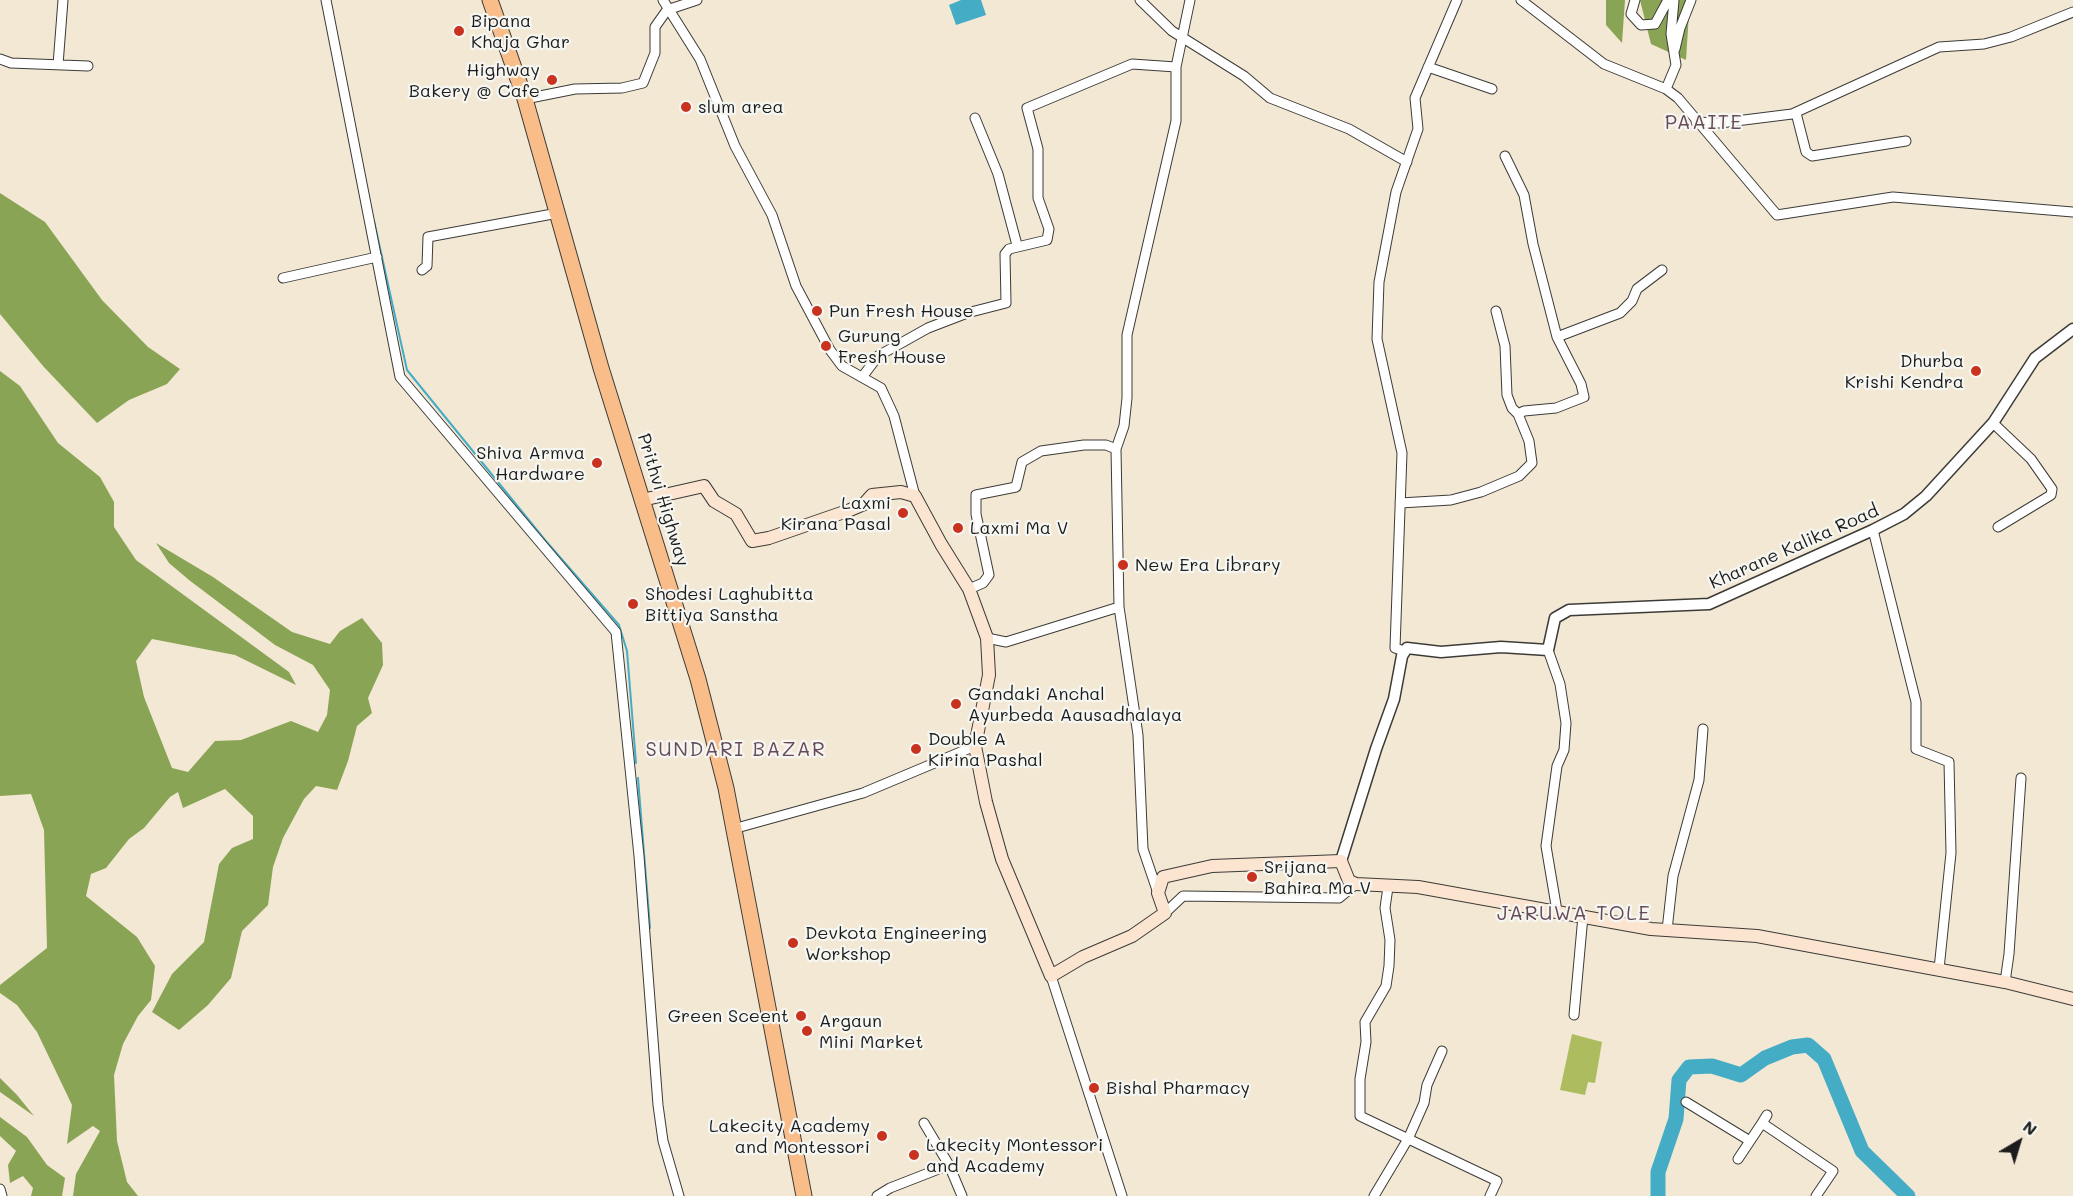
<!DOCTYPE html>
<html>
<head>
<meta charset="utf-8">
<style>
	body { margin:0 }
	#map { position:relative; width:2073px; height:1196px; overflow:hidden; background:#f3e8d4; font-family:Mali,sans-serif }
	canvas { display:block }
	.north { position:absolute; left:1989px; top:1112px; width:60px; height:60px; -webkit-text-stroke:4px #f6f6f2; paint-order:stroke; rotate:38deg; font-size:16px; font-weight:700; line-height:24px; text-align:center; color:#1c1c1c }
	.north::after { content:''; display:block; margin:auto; width:21px; height:27px; background:#1c1c1c; clip-path:polygon(50% 0,100% 100%,50% 72%,0 100%) }
</style>
</head>
<body>
<div id="map">
<canvas width="2073" height="1196"></canvas>
<div class="north">N</div>
</div>
<script>
const c = document.querySelector('canvas').getContext('2d');
c.lineJoin = 'round';
function paint(path, color) { c.fillStyle = color; c.fill(path, 'evenodd'); }
const poly = rows => new Path2D(rows.map(r => 'M' + r).join(''));
function strokePath(path, color, width, dash) { c.strokeStyle = color; c.lineWidth = width; c.lineCap = dash ? 'butt' : 'round'; c.setLineDash(dash || []); c.stroke(path); }
function drawText(font, color, halo, rows, align = 'center') {
  c.font = font + ' Mali,sans-serif'; c.lineWidth = 4.5; c.setLineDash([]); c.textBaseline = 'middle'; c.strokeStyle = halo; c.fillStyle = color; for (const [text, x, y, turn = 0] of rows) {
    c.save(); c.translate(x, y); c.rotate((+turn || 0) * Math.PI / 180); c.textAlign = isNaN(turn) ? turn : align; if (halo) c.strokeText(text, 0, 0); c.fillText(text, 0, 0); c.restore();
  }
}
paint(poly([
	[1572,1034,1602,1042,1595,1083,1588,1082,1585,1095,1560,1090]
]), '#adbc5f');
paint(poly([
	[1606,0,1625,0,1622,43,1606,25],
	[1640,0,1696,0,1689,13,1686,60,1651,44],
	[0,193,45,222,102,300,148,347,180,369,167,384,129,400,97,423,43,366,0,314],
	[0,371,20,386,58,443,100,477,114,502,114,527,136,560,289,672,296,685,235,655,152,639,136,661,144,697,172,768,188,772,215,741,241,740,291,721,318,732,327,715,330,690,313,665,275,645,189,580,169,563,156,543,213,577,292,632,330,644,340,631,362,618,382,643,383,665,368,698,372,713,357,726,348,761,337,790,316,786,304,799,283,838,273,867,268,905,242,931,231,978,208,1005,179,1030,152,1012,172,974,204,942,219,864,232,848,253,839,253,816,225,789,183,808,178,792,170,797,144,828,129,839,106,868,91,874,86,896,137,937,155,966,151,1000,138,1016,123,1044,114,1075,117,1141,127,1182,138,1196,73,1196,76,1174,100,1131,93,1126,67,1144,72,1105,37,1032,17,1005,0,993,0,985,47,948,44,830,31,794,0,796],
	[0,1078,17,1095,34,1116,0,1092],
	[0,1117,27,1137,47,1165,65,1178,62,1196,31,1196,33,1188,23,1176,10,1183,8,1165,16,1151,0,1136]
]), '#8aa456');
paint(poly([
	[961,0,981,0,986,15,956,25,949,5]
]), '#45acc5');
strokePath(poly([
	[374,221,407,370,545,540,619,625,627,651,636,763],
	[638,778,650,928]
]), '#45acc5', 2);
strokePath(poly([
	[1658,1196,1658,1172,1676,1119,1679,1080,1689,1067,1712,1066,1741,1075,1765,1058,1792,1047,1808,1045,1824,1059,1862,1151,1908,1196]
]), '#45acc5', 15);
const minor = poly([
	[326,0,400,377,616,632,639,856,658,1105,663,1141,679,1196],
	[663,0,700,59,735,146,772,215,796,286,830,350,842,366,881,388,894,416,915,496],
	[1140,0,1172,31,1244,76,1270,98,1349,129,1407,162],
	[1521,0,1604,64,1666,89,1678,98,1777,215,1893,197,2073,212],
	[1635,0,1631,14,1641,25,1655,24,1668,0],
	[1675,49,1680,28,1691,0],
	[0,59,11,63,88,66],
	[58,65,63,0],
	[1428,67,1492,89],
	[1666,89,1676,65,1671,34,1674,0],
	[525,99,575,89,622,88,643,83,655,53,655,27,667,10,697,0],
	[1796,113,1806,152,1812,156,1906,141],
	[975,118,998,174,1017,245],
	[1696,122,1720,123,1792,114,1939,47,1984,44,2011,37,2073,12],
	[1505,156,1524,195,1533,244,1557,337],
	[422,270,427,266,428,237,558,213],
	[283,278,377,257],
	[1496,311,1505,346,1507,395,1512,408,1518,414],
	[863,376,878,356,928,328,967,313,1006,303,1005,254,1009,249,1047,240,1049,229,1038,198,1038,149,1027,108,1132,64,1176,67],
	[1993,423,2031,459,2052,489,2051,495,1998,527],
	[1400,503,1451,500,1481,492,1519,476,1532,463,1529,441,1518,414,1524,411,1556,408,1584,397,1581,384,1557,337,1620,313,1632,301,1637,289,1662,270],
	[1873,530,1916,702,1916,749,1949,762,1951,853,1939,969],
	[969,589,983,583,989,575,976,514,976,495,1016,487,1022,462,1041,451,1084,445,1106,445,1116,449],
	[987,638,1006,642,1119,607],
	[1548,650,1560,684,1566,723,1564,750,1557,766,1546,846,1557,911],
	[1404,651,1395,648,1402,453,1377,339,1379,282,1396,192,1418,129,1415,98,1457,0],
	[733,829,863,793,975,746],
	[1388,887,1385,908,1390,940,1389,966,1386,986,1365,1022,1366,1042,1360,1079,1360,1116,1497,1181,1490,1196],
	[1158,893,1143,849,1138,735,1119,607,1116,449,1124,426,1127,398,1127,335,1176,121,1176,67,1190,0],
	[1165,913,1183,896,1339,898,1356,884],
	[1667,930,1673,876,1699,780,1703,729],
	[1051,976,1122,1196],
	[2005,982,2009,954,2021,778],
	[1574,1015,1583,916],
	[1686,1102,1750,1141],
	[1767,1115,1762,1123,1833,1171,1816,1196],
	[1738,1159,1762,1123],
	[949,1165,962,1196],
	[0,1189,2,1196],
	[877,1196,890,1188,949,1165,924,1123],
	[1374,1196,1408,1139,1424,1103,1427,1085,1442,1051]
]);
const tertiary = poly([
	[1341,861,1376,749,1394,699,1402,656,1407,648,1441,652,1501,647,1548,650,1555,618,1569,610,1709,604,1873,530,1904,514,1926,496,1993,423,2035,358,2073,329]
]);
const secondary = poly([
	[642,500,704,486,714,501,736,514,752,541,769,538,850,510,864,504,872,495,901,492,915,496,941,544,969,589,987,638,989,675,975,746,986,802,1002,859,1051,976,1083,957,1132,936,1165,913,1158,893,1163,877,1212,866,1341,861,1349,881,1356,884,1418,887,1651,929,1757,936,2005,982,2073,999]
]);
const trunk = poly([
	[490,0,525,99,601,368,698,679,726,788,804,1196]
]);
strokePath(minor, '#3c3b38', 11);
strokePath(tertiary, '#3c3b38', 13);
strokePath(secondary, '#3c3b38', 14);
strokePath(trunk, '#3c3b38', 17);
strokePath(minor, '#fff', 9);
strokePath(tertiary, '#fff', 10);
strokePath(secondary, '#fce5d0', 12);
strokePath(trunk, '#f8bd89', 15);
for (const [x, y, r, color] of [
	[459,31,6,"#c8321e"],
	[552,80,6,"#c8321e"],
	[686,107,6,"#c8321e"],
	[817,311,6,"#c8321e"],
	[826,346,6,"#c8321e"],
	[1976,371,6,"#c8321e"],
	[597,463,6,"#c8321e"],
	[903,513,6,"#c8321e"],
	[958,528,6,"#c8321e"],
	[1123,565,6,"#c8321e"],
	[633,604,6,"#c8321e"],
	[956,704,6,"#c8321e"],
	[916,749,6,"#c8321e"],
	[1252,877,6,"#c8321e"],
	[793,943,6,"#c8321e"],
	[801,1016,6,"#c8321e"],
	[807,1031,6,"#c8321e"],
	[1094,1088,6,"#c8321e"],
	[882,1136,6,"#c8321e"],
	[914,1155,6,"#c8321e"]
]) { const dot = new Path2D(); dot.arc(x, y, r, 0, 2 * Math.PI); c.fillStyle = color; c.fill(dot); strokePath(dot, '#f6f6f2', 2); }
drawText('18px', '#1c1c1c', '#f6f6f2', [
	["Bipana",471,21],
	["Khaja Ghar",471,42],
	["Highway",540,70,"right"],
	["Bakery @ Cafe",540,91,"right"],
	["slum area",698,107],
	["Pun Fresh House",829,311],
	["Gurung",838,336],
	["Fresh House",838,357],
	["Dhurba",1964,361,"right"],
	["Krishi Kendra",1964,382,"right"],
	["Shiva Armva",585,453,"right"],
	["Hardware",585,474,"right"],
	["Laxmi",891,503,"right"],
	["Kirana Pasal",891,524,"right"],
	["Laxmi Ma V",970,528],
	["New Era Library",1135,565],
	["Shodesi Laghubitta",645,594],
	["Bittiya Sanstha",645,615],
	["Gandaki Anchal",968,694],
	["Ayurbeda Aausadhalaya",968,715],
	["Double A",928,739],
	["Kirina Pashal",928,760],
	["Srijana",1264,867],
	["Bahira Ma V",1264,888],
	["Devkota Engineering",805,933],
	["Workshop",805,954],
	["Green Sceent",789,1016,"right"],
	["Argaun",819,1021],
	["Mini Market",819,1042],
	["Bishal Pharmacy",1106,1088],
	["Lakecity Academy",870,1126,"right"],
	["and Montessori",870,1147,"right"],
	["Lakecity Montessori",926,1145],
	["and Academy",926,1166]
], 'left');
drawText('18px', '#1c1c1c', '#f6f6f2', [
	["Prithvi Highway",663,500,73],
	["Kharane Kalika Road",1794,547,-24]
]);
c.letterSpacing = '1.5px';
drawText('20px', '#664b58', '#f6f6f2', [
	["PAAITE",1704,123],
	["SUNDARI BAZAR",736,750],
	["JARUWA TOLE",1574,914]
]);
c.letterSpacing = '0px';
</script>
</body>
</html>
